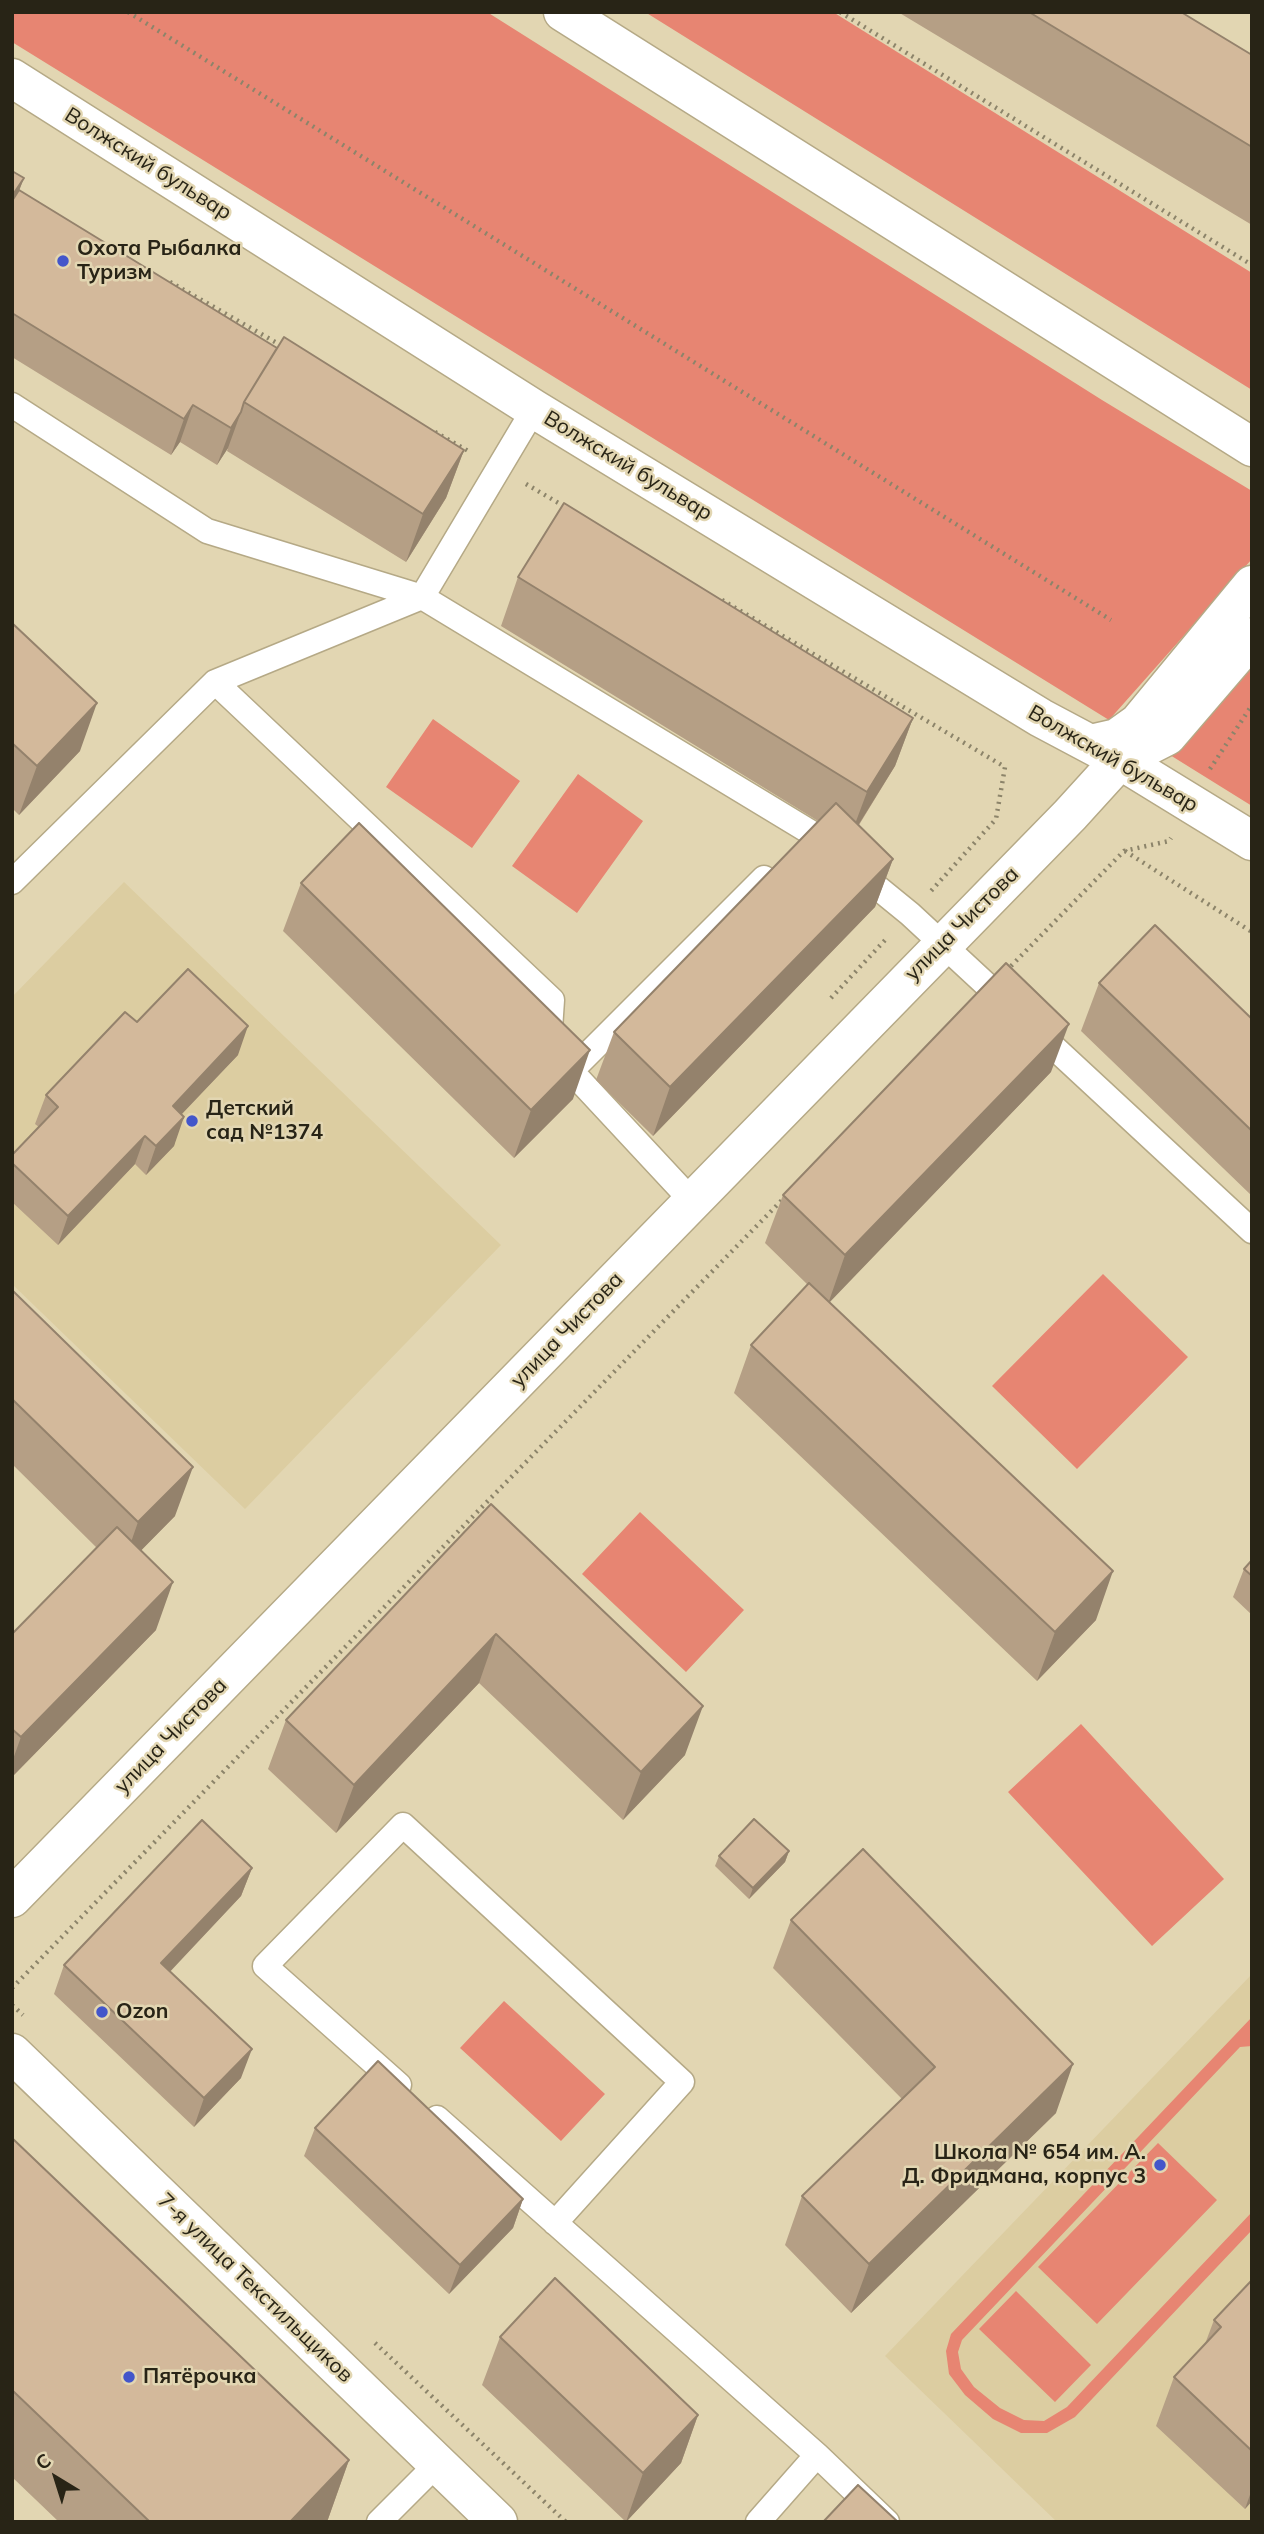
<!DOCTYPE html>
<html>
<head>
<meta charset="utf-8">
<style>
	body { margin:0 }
	#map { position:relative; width:1264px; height:2534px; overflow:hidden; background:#e2d6b2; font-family:Mulish,sans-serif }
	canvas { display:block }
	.frame { position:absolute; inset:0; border:14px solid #282416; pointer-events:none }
	.north { position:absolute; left:21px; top:2443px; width:70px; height:70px; -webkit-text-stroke:5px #e2d6b2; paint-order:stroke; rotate:322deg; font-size:19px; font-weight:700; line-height:28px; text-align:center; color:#282416 }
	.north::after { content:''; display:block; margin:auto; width:24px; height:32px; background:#282416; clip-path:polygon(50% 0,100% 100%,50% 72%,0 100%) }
</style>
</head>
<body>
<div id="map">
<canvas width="1264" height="2534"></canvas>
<div class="frame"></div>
<div class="north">С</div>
</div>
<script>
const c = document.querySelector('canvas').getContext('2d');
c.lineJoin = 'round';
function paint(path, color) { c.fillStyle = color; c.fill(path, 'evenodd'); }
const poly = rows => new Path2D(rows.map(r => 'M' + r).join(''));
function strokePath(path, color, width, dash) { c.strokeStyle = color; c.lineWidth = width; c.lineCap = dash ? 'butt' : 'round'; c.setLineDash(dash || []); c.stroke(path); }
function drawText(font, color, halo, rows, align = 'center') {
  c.font = font + ' Mulish,sans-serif'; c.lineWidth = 5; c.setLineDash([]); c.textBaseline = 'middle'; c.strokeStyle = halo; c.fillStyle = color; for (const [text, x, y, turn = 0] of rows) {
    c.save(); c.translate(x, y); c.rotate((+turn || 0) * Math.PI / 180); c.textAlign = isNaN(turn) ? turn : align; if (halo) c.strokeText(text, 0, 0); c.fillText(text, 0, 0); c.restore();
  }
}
paint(poly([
	[124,882,501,1245,245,1509,12,1284,12,997],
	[1252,1974,1252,2522,1057,2522,885,2356]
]), '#dccda1');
paint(poly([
	[12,12,487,12,1102,400,1252,491,1252,559,1109,720,12,42],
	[645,12,833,12,1252,273,1252,390],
	[1252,663,1252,806,1170,755],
	[433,719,520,781,472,848,386,787],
	[578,774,643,821,577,913,512,866],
	[1103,1274,1188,1357,1077,1469,992,1386],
	[640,1512,744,1610,686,1672,582,1574],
	[1081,1724,1224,1879,1152,1946,1008,1792],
	[504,2001,605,2094,561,2141,460,2048],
	[1252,2017,1252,2046,1240,2047,962,2340,958,2352,961,2369,974,2387,1000,2408,1024,2420,1044,2421,1067,2407,1252,2212,1252,2230,1075,2417,1047,2433,1021,2433,993,2419,965,2395,949,2374,946,2351,951,2334],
	[1158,2143,1217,2200,1097,2324,1038,2267],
	[1016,2291,1091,2365,1055,2402,979,2329]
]), '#e78572');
const lane = poly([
	[12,405,207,531,422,597,810,832],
	[215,682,422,597,534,409],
	[856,870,910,914,1252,1231],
	[12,882,215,682,552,1000,549,1044],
	[692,1201,571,1071,764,878],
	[399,2085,265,1966,403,1825,682,2082,555,2223],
	[437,2118,817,2455,758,2522],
	[817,2455,887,2522],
	[379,2522,437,2464]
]);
const street = poly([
	[12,2053,498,2522]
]);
const secondary = poly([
	[563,12,1252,447],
	[12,78,534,409,1041,718,1120,760,1252,841],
	[1095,743,1117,738,1138,723,1252,585],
	[12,1898,1070,815,1120,760,1167,736,1252,637]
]);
strokePath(lane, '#b5a986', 27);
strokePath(street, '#b5a986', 41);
strokePath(secondary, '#b5a986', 41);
strokePath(poly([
	[128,12,1111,620],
	[840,12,1252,265],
	[170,282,284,347],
	[435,432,470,452],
	[526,484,567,508],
	[722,600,1005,767,996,819,931,891],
	[1210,769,1252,705],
	[1125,851,1252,932],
	[1011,966,1124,851,1169,841,1171,838],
	[831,998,887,938],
	[12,1988,782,1200],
	[12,2005,23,2015],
	[375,2343,566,2522]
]), '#8c846a', 4.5, [2, 5]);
strokePath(lane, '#fff', 24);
strokePath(street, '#fff', 38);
strokePath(secondary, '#fff', 38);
paint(poly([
	[898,12,1181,12,1252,55,1252,225],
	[12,171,24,178,19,190,277,348,464,450,446,498,406,562,227,451,228,448,217,465,180,442,171,455,12,357],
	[518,577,913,718,895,766,859,825,893,859,875,907,653,1136,596,1080,614,1032,818,821,501,626],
	[12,623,80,751,19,815,12,808],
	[301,883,573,1099,514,1158,283,931],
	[1099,983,1252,1019,1252,1196,1081,1031],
	[137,1022,238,1055,181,1114,174,1146,146,1175,135,1164,58,1245,12,1202,12,1155,39,1127,35,1124,46,1095],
	[1051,1072,829,1302,1096,1620,1037,1681,734,1393,751,1345,808,1285,765,1243,783,1195],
	[12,1290,175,1516,141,1550,156,1630,12,1777,12,1634,97,1548,12,1464],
	[491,1504,685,1755,623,1820,479,1683,336,1833,268,1769,286,1720],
	[1252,1560,1252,1615,1233,1597,1244,1569],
	[789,1851,785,1862,749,1899,715,1866,719,1856],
	[252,1868,241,1896,170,1971,241,2078,194,2127,54,1994,64,1965],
	[791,1920,1056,2113,851,2313,785,2245,802,2196,902,2099,773,1968],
	[315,2128,523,2199,513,2228,449,2294,304,2156],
	[12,2138,349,2460,327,2522,59,2522,12,2477],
	[1252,2280,1252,2501,1245,2509,1156,2426,1174,2377,1205,2344,1214,2320],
	[500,2337,698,2415,681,2463,626,2522,482,2385]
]), '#b59f85');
paint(poly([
	[24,178,12,209,12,196],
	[193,405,180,442,171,455,184,419],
	[241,412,228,448,217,465,231,428],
	[464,450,446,498,406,562,423,514],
	[97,703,80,751,19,815,37,766],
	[913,718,895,766,849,840,867,792],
	[893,859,875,907,653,1136,670,1087],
	[1069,1024,1051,1072,828,1304,845,1255],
	[248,1026,238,1055,162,1135,173,1106],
	[590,1050,573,1099,514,1158,531,1110],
	[184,1117,174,1146,146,1175,156,1146],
	[145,1136,135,1164,58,1245,68,1216],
	[193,1467,175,1516,121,1571,138,1522],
	[1113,1571,1096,1620,1037,1681,1055,1632],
	[173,1582,156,1630,12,1777,12,1762,21,1737],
	[496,1634,479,1683,336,1833,354,1785],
	[703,1706,685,1755,623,1820,641,1772],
	[789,1851,785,1862,749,1899,753,1888],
	[252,1868,241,1896,151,1992,161,1963],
	[252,2049,241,2078,194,2127,204,2098],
	[1073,2064,1056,2113,851,2313,869,2264],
	[523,2199,513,2228,449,2294,460,2265],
	[698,2415,681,2463,626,2522,643,2473],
	[349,2460,327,2522,290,2522],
	[1252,2489,1252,2501,1245,2509]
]), '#94826c');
const building = poly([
	[1029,12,1181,12,1252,55,1252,147,1029,12],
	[12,171,24,178,12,196,12,171],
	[19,190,277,348,244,402,241,412,231,428,193,405,184,419,12,313,12,201,19,190],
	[284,337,464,450,423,514,244,402,284,337],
	[564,503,913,718,867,792,518,577,564,503],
	[12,623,97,703,37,766,12,743,12,623],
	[836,803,893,859,670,1087,614,1032,836,803],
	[359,823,590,1050,531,1110,301,883,359,823],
	[1155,925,1252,1019,1252,1131,1099,983,1155,925],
	[1006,963,1069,1024,845,1255,783,1195,1006,963],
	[188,969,248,1026,173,1106,184,1117,156,1146,145,1136,68,1216,12,1163,12,1155,58,1107,46,1095,125,1012,137,1022,188,969],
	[809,1283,1113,1571,1055,1632,751,1345,809,1283],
	[12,1290,193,1467,138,1522,12,1399,12,1290],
	[491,1504,703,1706,641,1772,496,1634,354,1785,286,1720,491,1504],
	[117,1527,173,1582,21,1737,12,1729,12,1634,117,1527],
	[1252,1560,1252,1576,1244,1569,1252,1560],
	[754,1819,789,1851,753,1888,719,1856,754,1819],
	[202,1820,252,1868,161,1963,252,2049,204,2098,64,1965,202,1820],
	[863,1849,1073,2064,869,2264,802,2196,935,2067,791,1920,863,1849],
	[378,2061,523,2199,460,2265,315,2128,378,2061],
	[12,2138,349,2460,290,2522,150,2522,12,2390,12,2138],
	[555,2278,698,2415,643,2473,500,2337,555,2278],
	[1252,2280,1252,2451,1174,2377,1221,2327,1214,2320,1252,2280],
	[858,2485,898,2522,823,2522,858,2485]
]);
paint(building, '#d3b99b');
strokePath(building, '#94826c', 2);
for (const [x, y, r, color] of [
	[63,261,7,"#4356ca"],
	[192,1121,7,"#4356ca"],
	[102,2012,7,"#4356ca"],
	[1160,2165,7,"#4356ca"],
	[129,2377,7,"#4356ca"]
]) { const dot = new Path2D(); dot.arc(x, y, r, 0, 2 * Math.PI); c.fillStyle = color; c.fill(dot); strokePath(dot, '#e2d6b2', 2.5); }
drawText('21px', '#282416', '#e2d6b2', [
	["Волжский бульвар",148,164,32],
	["Волжский бульвар",628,466,31],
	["Волжский бульвар",1113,759,30],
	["улица Чистова",962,924,-45],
	["улица Чистова",567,1330,-46],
	["улица Чистова",171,1736,-46],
	["7-я улица Текстильщиков",255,2288,44]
]);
drawText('bold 21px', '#282416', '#e2d6b2', [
	["Охота Рыбалка",77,249],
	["Туризм",77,273],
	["Детский",206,1109],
	["сад №1374",206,1133],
	["Ozon",116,2012],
	["Школа № 654 им. А.",1146,2153,"right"],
	["Д. Фридмана, корпус 3",1146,2177,"right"],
	["Пятёрочка",143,2377]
], 'left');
</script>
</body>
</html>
